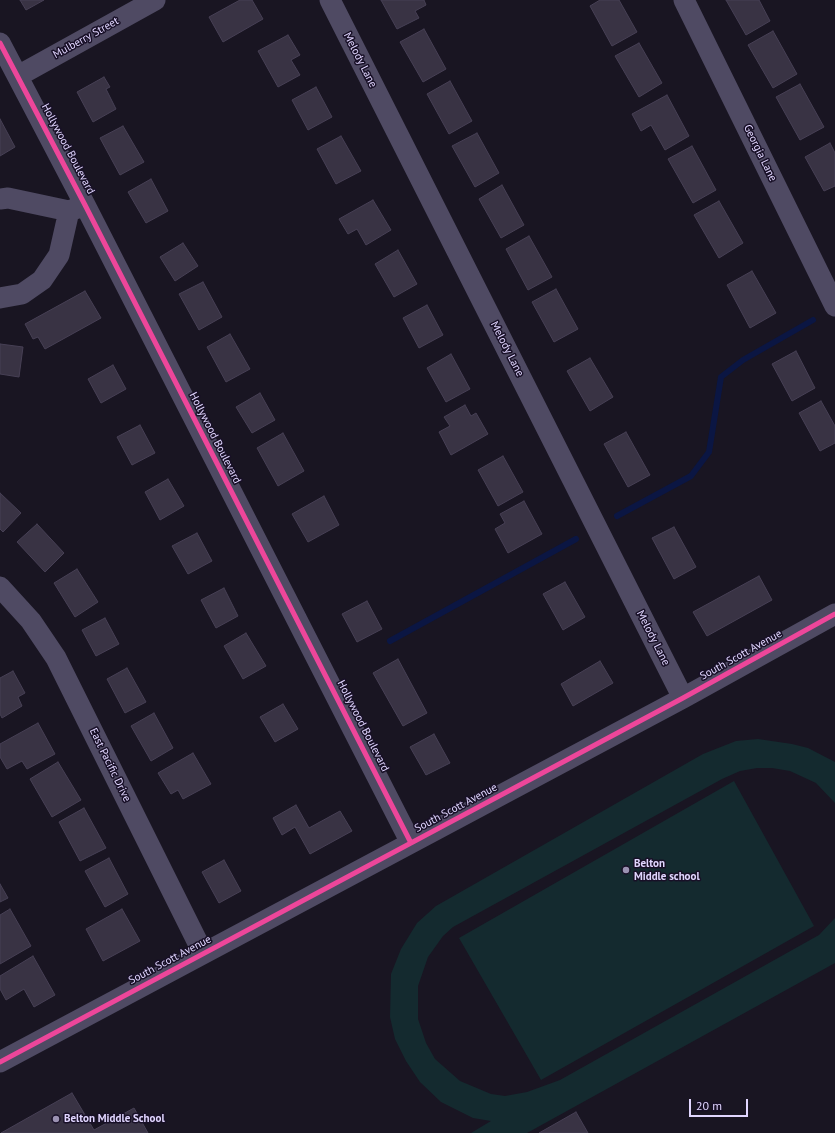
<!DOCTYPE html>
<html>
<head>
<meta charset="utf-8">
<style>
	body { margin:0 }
	#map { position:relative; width:835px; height:1133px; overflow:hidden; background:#191522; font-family:"PT Sans",sans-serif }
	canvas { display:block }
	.scale { position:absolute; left:689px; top:1099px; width:59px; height:18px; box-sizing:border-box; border:2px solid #e1d6ff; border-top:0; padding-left:5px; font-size:12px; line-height:14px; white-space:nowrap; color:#e1d6ff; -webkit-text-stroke:3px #181027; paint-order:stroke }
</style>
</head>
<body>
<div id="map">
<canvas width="835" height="1133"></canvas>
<div class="scale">20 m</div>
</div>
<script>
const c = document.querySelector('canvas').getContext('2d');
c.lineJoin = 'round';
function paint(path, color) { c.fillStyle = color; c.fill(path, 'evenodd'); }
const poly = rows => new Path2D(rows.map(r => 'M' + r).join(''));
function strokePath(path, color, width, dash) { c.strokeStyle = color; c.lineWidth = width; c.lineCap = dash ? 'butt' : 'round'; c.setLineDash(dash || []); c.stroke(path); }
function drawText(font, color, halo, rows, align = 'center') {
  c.font = font + ' "PT Sans",sans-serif'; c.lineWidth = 3; c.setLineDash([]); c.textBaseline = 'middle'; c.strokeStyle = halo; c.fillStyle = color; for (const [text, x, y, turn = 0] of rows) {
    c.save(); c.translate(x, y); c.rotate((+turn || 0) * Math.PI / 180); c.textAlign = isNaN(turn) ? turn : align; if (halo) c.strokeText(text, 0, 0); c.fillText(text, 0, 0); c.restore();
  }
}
paint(poly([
	[758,739,792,744,808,748,835,762,835,803,816,783,790,771,772,768,757,768,740,771,722,779,453,927,443,936,428,957,418,986,418,1019,426,1043,435,1059,460,1081,491,1094,505,1096,527,1092,560,1080,819,935,835,918,835,963,527,1133,471,1133,491,1121,473,1118,441,1102,420,1082,406,1061,395,1039,390,1017,391,974,401,949,417,923,436,906,703,754,736,741],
	[734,781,814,926,541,1080,459,938]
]), '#142a2f');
strokePath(poly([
	[617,516,691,476,709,452,721,377,743,360,813,320],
	[390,641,576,539]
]), '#0b1643', 6);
const building = poly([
	[20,0,44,0,26,10,20,0],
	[240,0,252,0,263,19,223,42,209,17,240,0],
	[381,0,424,0,426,5,415,11,419,18,397,29,381,0],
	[600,0,619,0,637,32,612,46,590,6,600,0],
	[726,0,759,0,770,21,746,35,726,0],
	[424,29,446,69,423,82,400,42,424,29],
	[773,31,797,74,773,88,748,45,773,31],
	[288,35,300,55,291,60,300,75,278,87,258,51,288,35],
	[639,43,662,83,639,97,615,56,639,43],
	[104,77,110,87,106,89,116,109,93,122,77,92,104,77],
	[450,81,472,121,449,134,427,94,450,81],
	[800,84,824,127,800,140,776,97,800,84],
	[316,87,332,117,308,130,292,100,316,87],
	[667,95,689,136,665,150,651,125,641,131,632,114,667,95],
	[0,119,15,147,0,156,0,119],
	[123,126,144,162,120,175,100,138,123,126],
	[477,133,499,173,475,187,452,146,477,133],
	[341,136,361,171,336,184,317,149,341,136],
	[830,143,835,153,835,186,824,191,805,157,830,143],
	[692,146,716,190,693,203,668,159,692,146],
	[151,179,168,211,146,223,128,192,151,179],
	[502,185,524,225,501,238,479,199,502,185],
	[373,200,391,230,366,245,357,229,348,234,339,219,373,200],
	[719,201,743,243,719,258,694,215,719,201],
	[529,236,552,277,528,290,506,249,529,236],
	[183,243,198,266,175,281,160,257,183,243],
	[398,250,417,284,394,297,375,264,398,250],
	[752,271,776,313,750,328,727,285,752,271],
	[203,282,222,317,199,330,179,294,203,282],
	[556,289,578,329,554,342,532,302,556,289],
	[85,291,101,318,45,349,38,337,33,339,25,324,85,291],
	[427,305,443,335,419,348,403,318,427,305],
	[230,334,250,369,226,382,207,347,230,334],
	[0,344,23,347,19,377,0,374,0,344],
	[796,351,815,388,792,401,772,364,796,351],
	[451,354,470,389,446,402,427,368,451,354],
	[590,358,613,397,590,411,567,371,590,358],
	[113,365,126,389,101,403,88,379,113,365],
	[260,393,275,420,252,433,236,407,260,393],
	[821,401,835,426,835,443,820,451,799,413,821,401],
	[465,405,471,416,476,413,488,434,451,455,439,432,450,426,444,417,465,405],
	[140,425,155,453,132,465,117,437,140,425],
	[626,432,650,475,628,487,604,444,626,432],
	[283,433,304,471,278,486,257,448,283,433],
	[503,456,523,492,498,506,478,470,503,456],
	[168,479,184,506,160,520,145,492,168,479],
	[0,493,21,513,3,532,0,529,0,493],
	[324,496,339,525,308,542,292,514,324,496],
	[524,501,542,534,508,553,495,529,505,523,500,514,524,501],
	[37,524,64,553,45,572,17,542,37,524],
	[674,527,696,567,674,579,652,538,674,527],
	[197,533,212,561,188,574,172,546,197,533],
	[77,569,98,602,75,617,54,583,77,569],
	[759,576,772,600,707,636,693,612,759,576],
	[565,582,585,617,563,630,543,594,565,582],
	[224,588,238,616,216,628,201,600,224,588],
	[367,601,382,629,357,642,342,614,367,601],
	[105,618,119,644,96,656,82,630,105,618],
	[246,633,266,666,243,679,224,646,246,633],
	[398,659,427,713,403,726,373,673,398,659],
	[600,661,613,683,573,706,561,684,600,661],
	[127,668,146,702,125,713,107,679,127,668],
	[13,671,25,693,18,697,22,706,2,718,0,714,0,678,13,671],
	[283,704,298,729,275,742,260,717,283,704],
	[154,713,173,748,151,761,131,726,154,713],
	[38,723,55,754,27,769,22,761,7,769,0,757,0,744,38,723],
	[434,734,450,763,426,775,410,747,434,734],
	[193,753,211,784,183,799,178,790,171,794,158,773,193,753],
	[58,762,81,800,52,817,30,779,58,762],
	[296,805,309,828,340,811,352,831,310,854,295,827,282,835,273,818,296,805],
	[84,808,106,848,80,861,59,822,84,808],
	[109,858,128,894,105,907,85,871,109,858],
	[224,860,241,891,219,903,202,872,224,860],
	[0,884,8,898,0,902,0,884],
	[10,909,31,946,0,964,0,915,10,909],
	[122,909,140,941,103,961,86,929,122,909],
	[33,956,55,995,34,1007,24,989,6,1000,0,989,0,976,33,956],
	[72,1093,94,1130,134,1108,148,1133,1,1133,72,1093],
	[576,1112,588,1133,539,1133,576,1112]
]);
paint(building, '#393344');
strokePath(building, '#474055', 1);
strokePath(poly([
	[330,0,683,698],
	[684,0,835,306],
	[0,43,85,205,411,843],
	[18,76,155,0],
	[0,199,8,198,69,211,83,206],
	[0,298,22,294,42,280,59,255,69,211],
	[0,587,31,621,56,658,203,953],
	[0,1062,683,698,835,614]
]), '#4f4a63', 21);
strokePath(poly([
	[0,43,85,205,411,843],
	[0,1062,683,698,835,614]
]), '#ed469a', 5);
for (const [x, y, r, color] of [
	[626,870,4,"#9b92b2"],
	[56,1119,4,"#9b92b2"]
]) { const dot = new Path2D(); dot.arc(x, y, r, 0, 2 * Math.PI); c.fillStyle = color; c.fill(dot); strokePath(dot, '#181027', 1.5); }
drawText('11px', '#e1d6ff', '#181027', [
	["Mulberry Street",86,38,-29],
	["Melody Lane",360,60,63],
	["Hollywood Boulevard",68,149,62],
	["Georgia Lane",760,153,64],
	["Melody Lane",507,349,63],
	["Hollywood Boulevard",215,438,63],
	["Melody Lane",653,638,63],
	["South Scott Avenue",741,655,-29],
	["Hollywood Boulevard",363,726,63],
	["East Pacific Drive",110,765,64],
	["South Scott Avenue",456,808,-28],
	["South Scott Avenue",170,960,-28]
]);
drawText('bold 11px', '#e1d6ff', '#181027', [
	["Belton",634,864],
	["Middle school",634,877],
	["Belton Middle School",64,1119]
], 'left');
</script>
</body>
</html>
